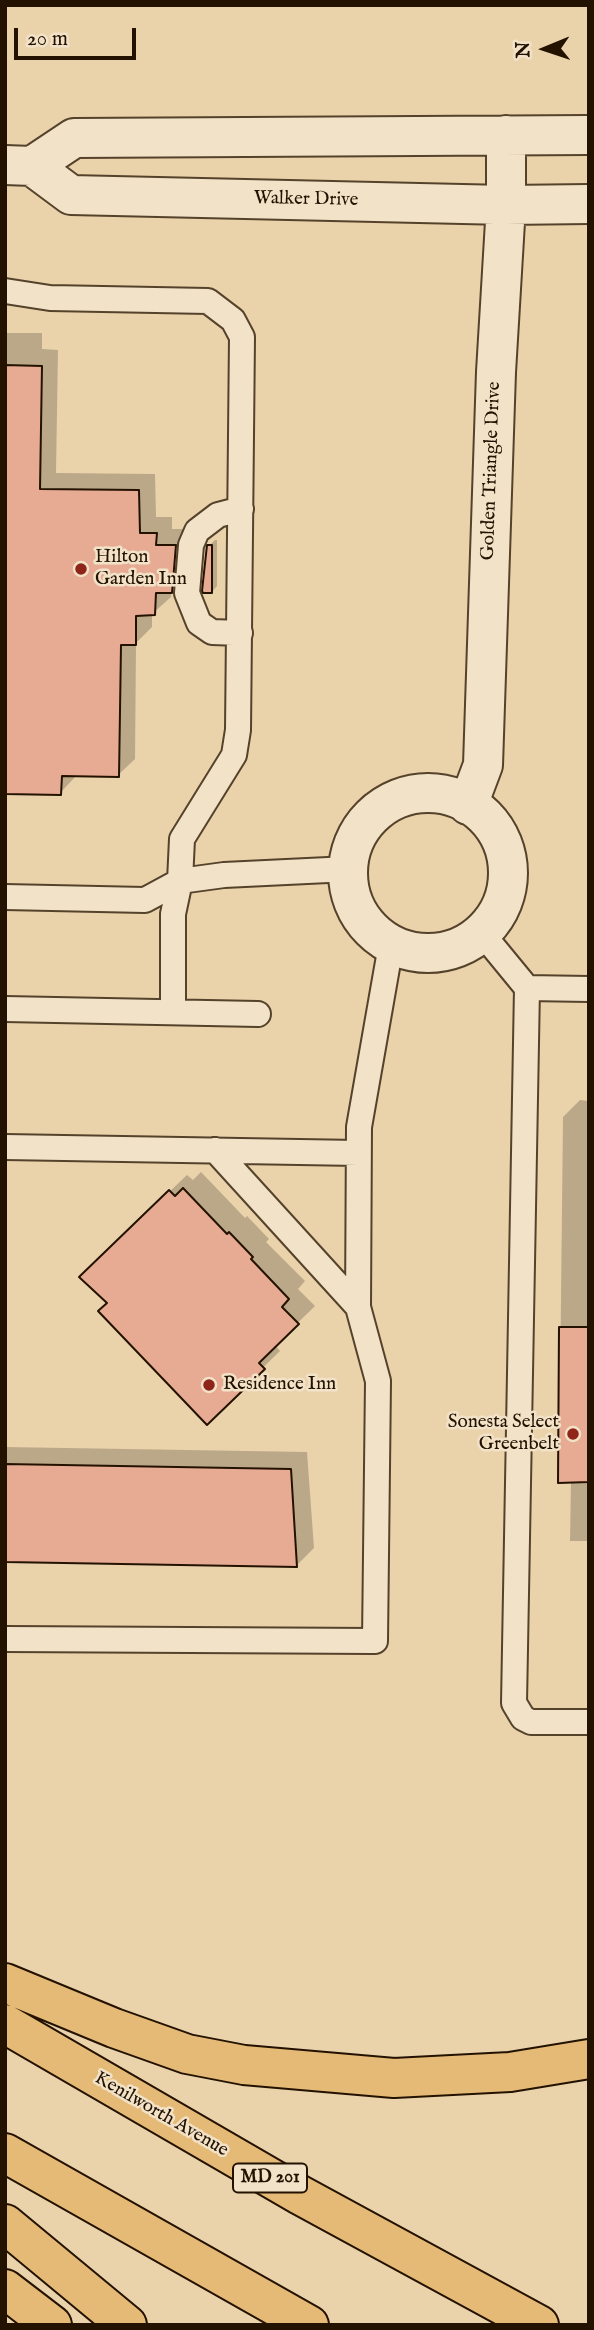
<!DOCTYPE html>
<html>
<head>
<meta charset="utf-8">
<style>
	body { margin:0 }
	#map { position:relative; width:594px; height:2330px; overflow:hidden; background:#ead2ab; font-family:"IM FELL English",serif }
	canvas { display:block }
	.frame { position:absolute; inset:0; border:7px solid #231200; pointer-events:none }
	.north { position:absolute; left:510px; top:14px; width:70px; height:70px; -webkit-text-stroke:5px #f1e2c8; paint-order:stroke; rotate:268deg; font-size:19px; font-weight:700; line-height:28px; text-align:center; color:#231200 }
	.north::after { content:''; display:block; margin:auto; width:24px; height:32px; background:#231200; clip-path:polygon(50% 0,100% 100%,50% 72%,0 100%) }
	.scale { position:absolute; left:14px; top:28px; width:122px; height:32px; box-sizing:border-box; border:4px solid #231200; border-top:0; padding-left:9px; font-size:21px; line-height:24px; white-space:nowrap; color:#231200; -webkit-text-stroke:5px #f1e2c8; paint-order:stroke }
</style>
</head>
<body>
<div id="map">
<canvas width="594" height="2330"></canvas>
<div class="frame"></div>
<div class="north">N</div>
<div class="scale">20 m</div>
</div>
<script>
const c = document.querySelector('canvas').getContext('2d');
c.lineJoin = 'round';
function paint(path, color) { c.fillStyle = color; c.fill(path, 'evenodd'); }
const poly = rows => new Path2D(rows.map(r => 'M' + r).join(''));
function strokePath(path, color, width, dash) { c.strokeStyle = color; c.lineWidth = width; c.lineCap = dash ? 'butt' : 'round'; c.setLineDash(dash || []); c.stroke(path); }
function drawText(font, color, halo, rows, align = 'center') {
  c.font = font + ' "IM FELL English",serif'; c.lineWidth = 5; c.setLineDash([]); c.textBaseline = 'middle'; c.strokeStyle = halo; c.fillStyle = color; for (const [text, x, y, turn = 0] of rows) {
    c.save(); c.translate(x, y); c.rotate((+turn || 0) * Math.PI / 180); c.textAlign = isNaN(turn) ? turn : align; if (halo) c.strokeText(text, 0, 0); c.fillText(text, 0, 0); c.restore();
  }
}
paint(poly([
	[5,333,42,333,42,349,58,350,56,473,155,474,156,517,172,517,172,529,192,529,188,575,171,592,171,597,152,614,152,627,136,643,135,759,118,775,77,775,60,793,5,793],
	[215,540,217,540,217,586,212,592,209,546],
	[580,1100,589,1101,589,1541,570,1541,571,1481,559,1481,563,1117],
	[201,1172,245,1218,247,1216,269,1239,266,1242,305,1281,298,1289,315,1306,275,1345,280,1351,207,1422,109,1302,98,1260,187,1175,193,1180],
	[5,1447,307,1452,314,1548,297,1565,5,1560]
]), '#0003');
const building = poly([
	[5,365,42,366,40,489,139,490,140,533,157,533,156,545,176,545,172,593,156,593,155,615,136,616,136,645,121,645,119,777,62,776,61,795,5,794,5,365],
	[207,545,212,545,212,593,203,593,202,591,207,545],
	[183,1188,227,1234,229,1232,253,1257,251,1259,289,1299,282,1307,299,1324,259,1363,265,1369,207,1425,98,1311,107,1303,79,1277,169,1190,175,1196,183,1188],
	[559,1327,589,1327,589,1482,558,1483,559,1327],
	[5,1464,291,1469,297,1567,5,1562,5,1464]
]);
paint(building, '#e7ab93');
strokePath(building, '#231200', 2);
const lane = poly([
	[5,291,50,298,208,301,233,320,242,337,238,730,234,755,182,839,180,881,173,914,173,1012],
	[240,633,212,632,199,623,187,593,191,545,197,531,218,515,241,509],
	[5,897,145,900,180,881,224,875,349,869],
	[481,932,527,988,514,1703,523,1718,531,1722,589,1722],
	[527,988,589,989],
	[5,1009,258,1014],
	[5,1147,358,1153],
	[215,1150,358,1307],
	[5,1639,375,1641,378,1381,358,1307,359,1127,391,945]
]);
const street = poly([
	[5,165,32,166,71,195,506,205,589,204],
	[32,166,74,138,589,135],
	'348 873a80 80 0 1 1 160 0a80 80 0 1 1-160 0Z',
	[468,805,483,765,496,372,506,205,506,135]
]);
const primary = poly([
	[5,1983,114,2028,187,2054,244,2065,394,2078,510,2072,589,2059],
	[5,2024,300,2195,539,2325],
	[5,2153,309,2325],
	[5,2224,127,2325],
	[5,2289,52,2325]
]);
strokePath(lane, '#55422b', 28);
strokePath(street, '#55422b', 42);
strokePath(primary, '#231200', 42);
strokePath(lane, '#f1e2c8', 24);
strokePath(street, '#f1e2c8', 38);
strokePath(primary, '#e5b976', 38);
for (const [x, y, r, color] of [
	[81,569,7,"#8f2418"],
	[209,1385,7,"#8f2418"],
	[573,1434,7,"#8f2418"]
]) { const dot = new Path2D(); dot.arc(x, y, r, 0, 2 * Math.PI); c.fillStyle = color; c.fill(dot); strokePath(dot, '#f1e2c8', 2.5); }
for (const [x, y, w] of [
	[270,2178,74]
]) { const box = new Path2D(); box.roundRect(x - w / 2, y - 14.5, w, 29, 5); c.fillStyle = '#f1e2c8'; c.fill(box); strokePath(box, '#231200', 2); }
drawText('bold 18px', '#231200', null, [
	["MD 201",270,2178]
]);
drawText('19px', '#231200', '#f1e2c8', [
	["Walker Drive",306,200,1],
	["Golden Triangle Drive",492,471,-88],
	["Kenilworth Avenue",161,2115,30]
]);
drawText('19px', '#231200', '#f1e2c8', [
	["Hilton",95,558],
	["Garden Inn",95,580],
	["Residence Inn",223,1385],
	["Sonesta Select",559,1423,"right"],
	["Greenbelt",559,1445,"right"]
], 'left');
</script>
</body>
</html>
